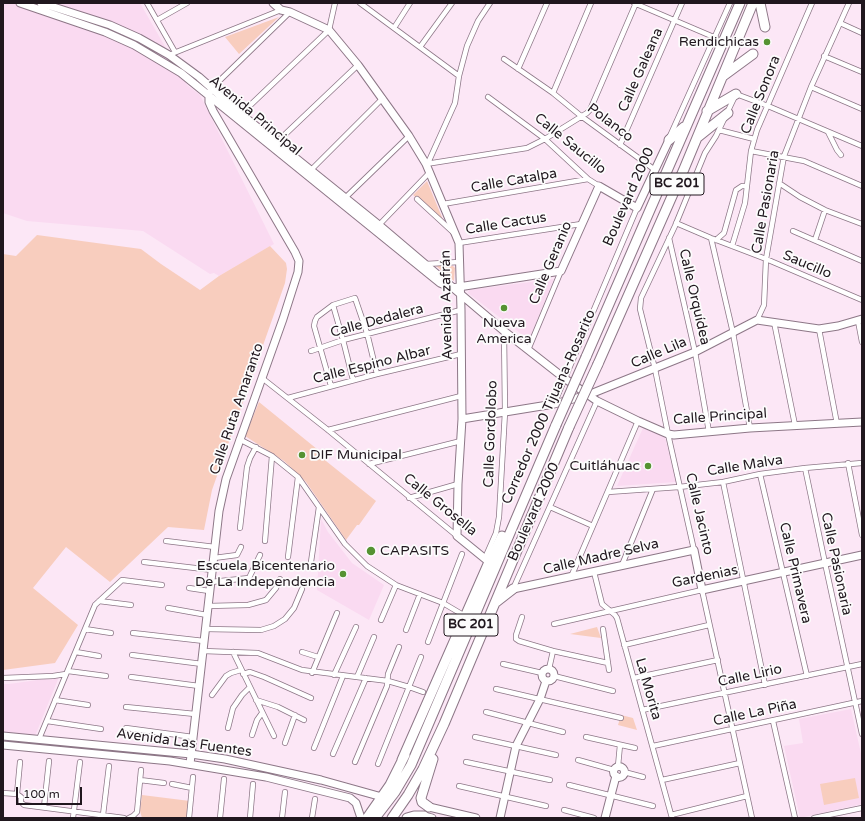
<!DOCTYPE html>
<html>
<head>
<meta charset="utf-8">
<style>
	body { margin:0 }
	#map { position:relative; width:865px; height:821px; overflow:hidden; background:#fce7f6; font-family:"Varela Round",sans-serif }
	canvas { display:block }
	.frame { position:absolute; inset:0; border:4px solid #20171e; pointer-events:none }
	.scale { position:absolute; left:16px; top:787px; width:66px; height:18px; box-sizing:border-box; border:2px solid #20171e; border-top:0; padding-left:5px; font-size:12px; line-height:14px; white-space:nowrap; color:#20171e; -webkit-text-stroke:3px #fcfcfc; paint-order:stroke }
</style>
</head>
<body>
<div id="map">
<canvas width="865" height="821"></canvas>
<div class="frame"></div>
<div class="scale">100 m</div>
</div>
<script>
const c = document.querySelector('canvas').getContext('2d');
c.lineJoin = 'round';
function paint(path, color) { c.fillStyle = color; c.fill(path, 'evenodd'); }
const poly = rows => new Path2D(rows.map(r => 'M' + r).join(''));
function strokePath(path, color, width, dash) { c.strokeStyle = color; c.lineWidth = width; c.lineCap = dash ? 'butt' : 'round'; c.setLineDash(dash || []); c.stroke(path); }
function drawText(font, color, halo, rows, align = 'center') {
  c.font = font + ' "Varela Round",sans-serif'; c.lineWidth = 3.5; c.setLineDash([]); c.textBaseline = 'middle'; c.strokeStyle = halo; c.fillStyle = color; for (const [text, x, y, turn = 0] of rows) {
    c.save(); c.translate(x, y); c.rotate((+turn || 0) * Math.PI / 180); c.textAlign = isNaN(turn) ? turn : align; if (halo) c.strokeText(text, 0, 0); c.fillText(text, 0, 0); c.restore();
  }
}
paint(poly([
	[3,3,140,3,187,85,200,95,274,244,219,276,214,273,210,274,143,231,27,221,3,213],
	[554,279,529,340,468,293,469,290],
	[643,428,665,437,676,482,617,486],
	[321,519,328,532,352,563,384,585,369,620,317,590],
	[59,677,35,736,3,734,3,684,9,684],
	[851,709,862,758,862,804,800,818,784,746,803,743,799,719]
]), '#fadaf1');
paint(poly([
	[279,17,239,54,225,37],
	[427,181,444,222,413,195],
	[37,235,141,249,161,264,200,290,219,276,270,246,286,263,287,269,285,283,212,490,204,530,168,527,110,582,66,547,33,588,78,625,55,663,3,670,3,254,16,256],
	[436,266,453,266,455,268,454,281],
	[259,402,328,458,326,461,376,501,359,525,357,525,346,540,306,482,284,461,245,436],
	[597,627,601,638,570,634],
	[621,715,633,718,637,730,618,725],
	[855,778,859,798,824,805,820,784],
	[142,795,190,801,188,818,142,818,140,811]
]), '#f8cdbe');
const street = poly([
	[147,3,175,52],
	[360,3,459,76],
	[634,3,716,38],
	[157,20,187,3],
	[840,23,862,33],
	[394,28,410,3],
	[420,47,452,3],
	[169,55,281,10],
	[824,56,862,72],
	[504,59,553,93,581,116,655,170],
	[518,69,547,3],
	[811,87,862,109],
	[212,88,290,12],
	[553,93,591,3],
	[488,97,545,139,588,179,599,186],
	[241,114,329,30,335,3],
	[719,130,754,139],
	[828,132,837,150,841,155],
	[670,136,730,3],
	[277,142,358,65],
	[620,145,682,3],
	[751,151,804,161,862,186],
	[428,163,455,103,459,76,467,46,478,21,490,3],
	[426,164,527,148,545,139,587,113,590,110,636,3],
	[311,170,383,98],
	[779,183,800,197,825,210,862,224],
	[345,198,409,136],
	[417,199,454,233],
	[443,204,588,179],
	[676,223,711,238,766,259,862,300],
	[379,225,430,172],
	[793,231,862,261],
	[669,238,695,352,709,432],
	[711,238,733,333,750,428],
	[716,240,724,233,736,190,742,186,747,186],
	[815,240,825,210],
	[459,243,581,224],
	[732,246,745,203,751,151,757,130,812,3],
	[426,264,459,262],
	[333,305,343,340,353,380],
	[757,320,764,305,766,259,784,156,811,87,849,3],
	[858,321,862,342],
	[774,322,795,425],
	[819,329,837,424],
	[528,350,561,271],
	[311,351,343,340,461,310],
	[262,378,328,430,457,536],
	[331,386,314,326,315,321,317,317,333,305,355,298,367,333,377,374],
	[288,398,377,374,461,354],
	[554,404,637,208],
	[328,430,461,396],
	[239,439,272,456,298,477,345,544,367,566,396,585,443,603,465,616],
	[848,463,862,535],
	[369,464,461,441],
	[805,468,825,563,862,734],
	[760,474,807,676],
	[723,482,765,685],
	[608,492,679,487,723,482,760,474,805,468,862,463],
	[409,498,458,484],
	[550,507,593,526],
	[240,528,247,467,250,458,256,447],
	[166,541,215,547],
	[265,541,272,456],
	[694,550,668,434,655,369,640,309,641,298,675,226,705,153,716,136,736,94,768,106,862,146],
	[288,557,298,477],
	[214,558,237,555,241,547],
	[485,558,496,533,499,517,505,412,504,331],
	[144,562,212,570],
	[311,562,319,507],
	[622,565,653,489],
	[594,572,602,604,615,615,617,618,672,818],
	[571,577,638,421],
	[211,582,249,578,260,555],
	[189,588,209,591],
	[513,589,597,401],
	[99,601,131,605],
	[208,606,248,605,266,600,276,588,280,579],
	[168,608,207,615],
	[522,617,516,635,516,639,519,641,553,651,608,663],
	[381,620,396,585],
	[554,624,702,590,752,818],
	[85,629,111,633],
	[205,629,261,630,274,626,285,619,294,608,302,589],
	[603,629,609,670],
	[406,630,420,594],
	[133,633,204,641],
	[428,642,462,554],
	[624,645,709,625],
	[203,651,258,653,302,670,388,681,409,687,423,692],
	[76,652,99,656],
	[233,652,274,736],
	[302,652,318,657],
	[132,655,202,664],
	[503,664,542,673],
	[549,669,553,651],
	[68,671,106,676],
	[312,673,337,613],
	[243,674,250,672,264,677,311,698],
	[334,675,356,627],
	[554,676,613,691],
	[131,677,199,686],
	[357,677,374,637],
	[3,678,53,676,66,674],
	[634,678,718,660],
	[496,689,621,718],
	[212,695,226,676,231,673,241,670],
	[55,700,88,705],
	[256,700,278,707,304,720],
	[126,707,195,714],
	[642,710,862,664],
	[486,712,563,732],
	[47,721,101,729],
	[773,721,795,818],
	[126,728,193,737],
	[228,728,233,708,242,695,250,687],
	[252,735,257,720,262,713],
	[475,737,556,755],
	[586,737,635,748],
	[39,739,95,605,122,580,162,585],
	[285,743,295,715],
	[653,746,862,701],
	[314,748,343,676],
	[333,754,366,678],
	[578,760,614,770],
	[355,762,387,686,388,674,399,647],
	[466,762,550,780],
	[378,764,421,657],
	[618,766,620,745],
	[624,772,643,777],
	[140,780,164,783],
	[662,780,740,763],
	[172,784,192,788],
	[569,785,653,806],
	[459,786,546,806],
	[3,793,17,794,21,797,21,802,24,805,124,818],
	[17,794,20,762],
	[44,807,49,761],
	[564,810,594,818],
	[103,815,109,766],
	[671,815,747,796],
	[73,818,80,762],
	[129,818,133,816,137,812,141,770],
	[189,818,193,777],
	[220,818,224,779],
	[250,818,253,784],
	[282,818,285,792],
	[312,818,315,799],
	[814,818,862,808]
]);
const secondary = poly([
	[20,3,105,32,134,45,181,73,440,283,452,288,561,271,599,186,637,208,669,140],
	[41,3,110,25,139,38,169,55,199,77,241,114,379,225,504,331,564,378,597,401,638,421,668,434,674,435,750,428,862,422],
	[273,3,281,10,290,12,329,30,358,65,409,136,426,164,459,243,461,310,462,419,458,484,457,536,489,562],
	[462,419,554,404,588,395,695,352,757,320,819,329,838,326,862,319],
	[513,589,694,550,702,590,862,555],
	'542 675a6 6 0 1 1 12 0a6 6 0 1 1-12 0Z',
	[190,764,219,511,226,479,283,319,298,272,299,261,295,252,213,111,209,102,209,93],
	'613.5 772a5.5 5.5 0 1 1 11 0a5.5 5.5 0 1 1-11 0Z',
	[500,818,516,746,540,699,546,681],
	[605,818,616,776]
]);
const primary = poly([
	[3,736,191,754,225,759,321,780,382,797],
	[3,745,170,761,266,777,350,798,356,803,361,818],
	[429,807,476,818],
	[424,816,432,818]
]);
const highway = poly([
	[760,3,765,27],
	[723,76,753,54],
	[707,111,736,94],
	[698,137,728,113],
	[669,140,684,127],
	[586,357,740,3],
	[598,364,684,169,753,3],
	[495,603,513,589],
	[402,760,489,562,502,536],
	[429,807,422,802,421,798,433,759],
	[367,818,390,785,405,755],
	[375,818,395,792,411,765,556,425],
	[392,818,408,795,423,769,444,724,569,427],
	[407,818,414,816,424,816]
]);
strokePath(street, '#8d7787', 6);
strokePath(secondary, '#8d7787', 9);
strokePath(primary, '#8d7787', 9);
strokePath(highway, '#8d7787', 11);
strokePath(street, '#fff', 4.5);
strokePath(secondary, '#fff', 7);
strokePath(primary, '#fff', 7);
strokePath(highway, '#fff', 9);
const highwayBridge = poly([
	[556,425,586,357],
	[569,427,598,364]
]);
strokePath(highwayBridge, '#8d7787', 11, []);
strokePath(highwayBridge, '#fff', 9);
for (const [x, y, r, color] of [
	[767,42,4,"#559232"],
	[504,308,4,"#559232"],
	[302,455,4,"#559232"],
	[648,466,4,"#559232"],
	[371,551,5,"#559232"],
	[343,574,4,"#559232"]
]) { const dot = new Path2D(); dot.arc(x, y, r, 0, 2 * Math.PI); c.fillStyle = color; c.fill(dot); strokePath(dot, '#fcfcfc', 1.5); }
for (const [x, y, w] of [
	[677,184,54],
	[471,625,54]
]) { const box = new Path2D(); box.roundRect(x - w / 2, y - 11, w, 22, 3); c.fillStyle = '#fcfcfc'; c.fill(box); strokePath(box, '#20171e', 1); }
drawText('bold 13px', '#20171e', null, [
	["BC 201",677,184],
	["BC 201",471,625]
]);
drawText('14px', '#20171e', '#fcfcfc', [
	["Rendichicas",759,42],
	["Nueva",504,323,"center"],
	["America",504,339,"center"],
	["DIF Municipal",310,455,"left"],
	["Cuitláhuac",640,466],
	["CAPASITS",380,551,"left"],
	["Escuela Bicentenario",335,566],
	["De La Independencia",335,582]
], 'right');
drawText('14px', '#20171e', '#fcfcfc', [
	["Calle Galeana",641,70,-66],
	["Calle Sonora",761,95,-68],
	["Avenida Principal",255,116,40],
	["Polanco",610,123,37],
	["Calle Saucillo",570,144,39],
	["Calle Catalpa",514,181,-10],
	["Boulevard 2000",629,197,-66],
	["Calle Pasionaria",766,202,-80],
	["Calle Cactus",506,224,-9],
	["Calle Geranio",551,263,-67],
	["Saucillo",807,265,23],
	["Calle Orquídea",694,297,77],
	["Avenida Azafrán",447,305,-91],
	["Calle Dedalera",377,321,-15],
	["Calle Lila",659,353,-23],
	["Calle Espino Albar",372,365,-14],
	["Corredor 2000 Tijuana-Rosarito",549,407,-66],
	["Calle Ruta Amaranto",237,409,-71],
	["Calle Principal",720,417,-4],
	["Calle Gordolobo",491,434,-88],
	["Calle Malva",745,466,-9],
	["Calle Grosella",440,505,39],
	["Boulevard 2000",534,512,-66],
	["Calle Jacinto",699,514,77],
	["Calle Madre Selva",601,557,-13],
	["Calle Pasionaria",836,564,78],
	["Calle Primavera",795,573,77],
	["Gardenias",705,577,-12],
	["Calle Lirio",750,676,-12],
	["La Morita",648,689,74],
	["Calle La Piña",755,713,-12],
	["Avenida Las Fuentes",184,743,8]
]);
</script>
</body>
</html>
